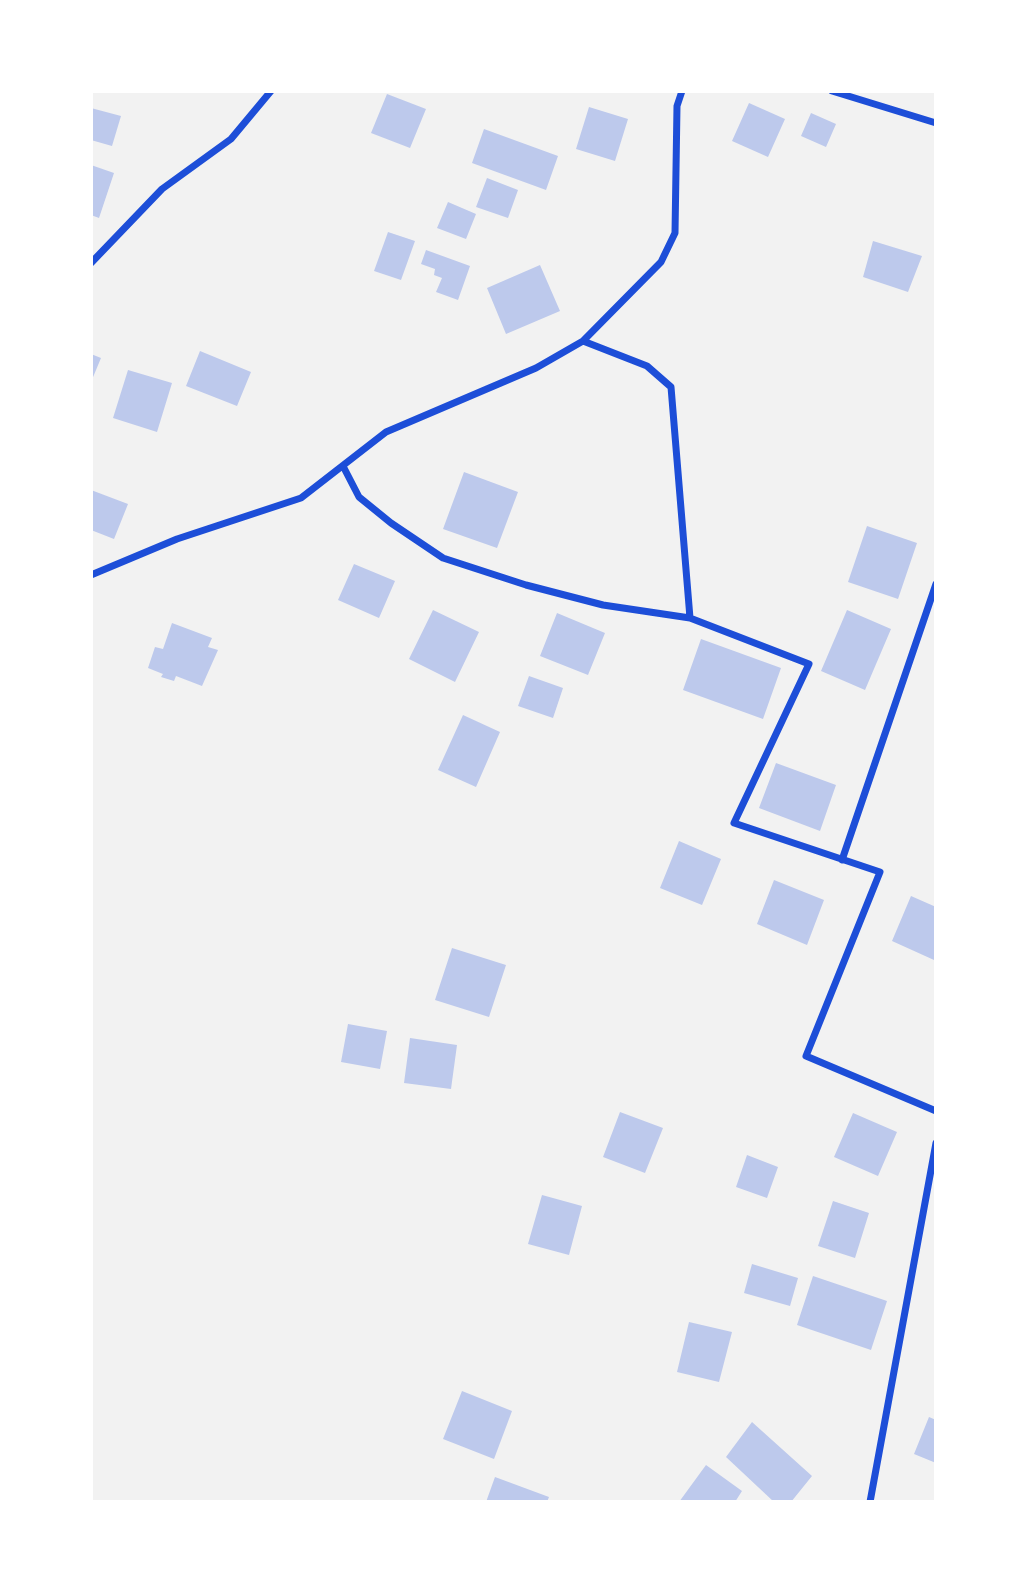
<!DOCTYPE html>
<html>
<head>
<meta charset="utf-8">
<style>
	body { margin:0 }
	#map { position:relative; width:1027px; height:1593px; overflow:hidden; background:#f2f2f2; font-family:"Titillium Web",sans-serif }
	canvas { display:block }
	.frame { position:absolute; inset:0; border:93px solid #fff; pointer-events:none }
</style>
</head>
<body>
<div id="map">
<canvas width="1027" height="1593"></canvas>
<div class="frame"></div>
</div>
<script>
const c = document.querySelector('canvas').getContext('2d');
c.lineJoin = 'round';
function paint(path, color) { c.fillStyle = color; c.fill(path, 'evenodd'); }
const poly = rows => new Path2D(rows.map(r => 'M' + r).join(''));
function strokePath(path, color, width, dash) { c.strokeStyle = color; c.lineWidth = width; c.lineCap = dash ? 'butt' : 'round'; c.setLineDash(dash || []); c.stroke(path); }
paint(poly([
	[387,94,426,109,410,148,371,133],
	[749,103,785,119,768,157,732,141],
	[589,107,628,119,615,161,576,149],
	[91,108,121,116,112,146,91,140],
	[811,113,836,124,826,147,801,136],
	[484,129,558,156,546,190,472,163],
	[91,165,114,173,99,218,91,215],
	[487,178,518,190,508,218,476,207],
	[448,202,476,214,466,239,437,228],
	[388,232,415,241,401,280,374,271],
	[873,241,922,256,908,292,863,277],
	[426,250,470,266,458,300,436,292,442,278,434,275,435,269,421,264],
	[540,265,560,311,506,334,487,288],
	[200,351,251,372,237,406,186,386],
	[91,354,101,358,91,382],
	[128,370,172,383,157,432,113,418],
	[464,472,518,492,497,548,443,529],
	[91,490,128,504,114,539,91,530],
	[867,526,917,543,898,599,848,582],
	[354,564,395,581,379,618,338,600],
	[433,610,479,632,455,682,409,659],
	[847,610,891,629,865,690,821,671],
	[557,613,605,633,588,675,540,656],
	[172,623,212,638,208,647,218,650,202,686,176,676,174,681,161,677,163,674,148,668,155,647,163,649],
	[701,639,781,668,763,719,683,690],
	[529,676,563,688,553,718,518,706],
	[463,715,500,732,476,787,438,770],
	[776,763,836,785,820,831,759,808],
	[679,841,721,859,702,905,660,888],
	[774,880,824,900,807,945,757,924],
	[911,896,936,907,934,960,892,941],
	[452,948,506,965,489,1017,435,1000],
	[348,1024,387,1031,380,1069,341,1062],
	[410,1038,457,1045,451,1089,404,1083],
	[620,1112,663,1128,645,1173,603,1157],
	[853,1113,897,1132,878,1176,834,1157],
	[747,1155,778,1167,767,1198,736,1187],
	[542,1195,582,1206,569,1255,528,1244],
	[833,1201,869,1213,855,1258,818,1246],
	[752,1264,798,1278,790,1306,744,1293],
	[813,1276,887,1301,871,1350,797,1325],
	[689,1322,732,1332,719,1382,677,1372],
	[462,1391,512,1411,494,1459,443,1439],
	[929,1417,936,1420,936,1463,914,1454],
	[752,1422,812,1476,791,1502,774,1502,726,1457],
	[706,1465,742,1491,735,1502,679,1502],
	[495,1477,549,1497,547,1502,486,1502]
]), '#bdc9ec');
strokePath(poly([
	[682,91,677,106,675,233,661,262,583,341,647,366,671,387,690,618,809,664,734,823,880,872,806,1056,936,1111],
	[832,91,936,123],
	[91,263,162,189,231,139,271,91],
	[343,466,359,497,391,523,443,558,526,585,603,605,690,618],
	[91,575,177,539,301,498,386,432,536,368,583,341],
	[842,860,936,584],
	[870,1502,936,1143]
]), '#1d4ed8', 7);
</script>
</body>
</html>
